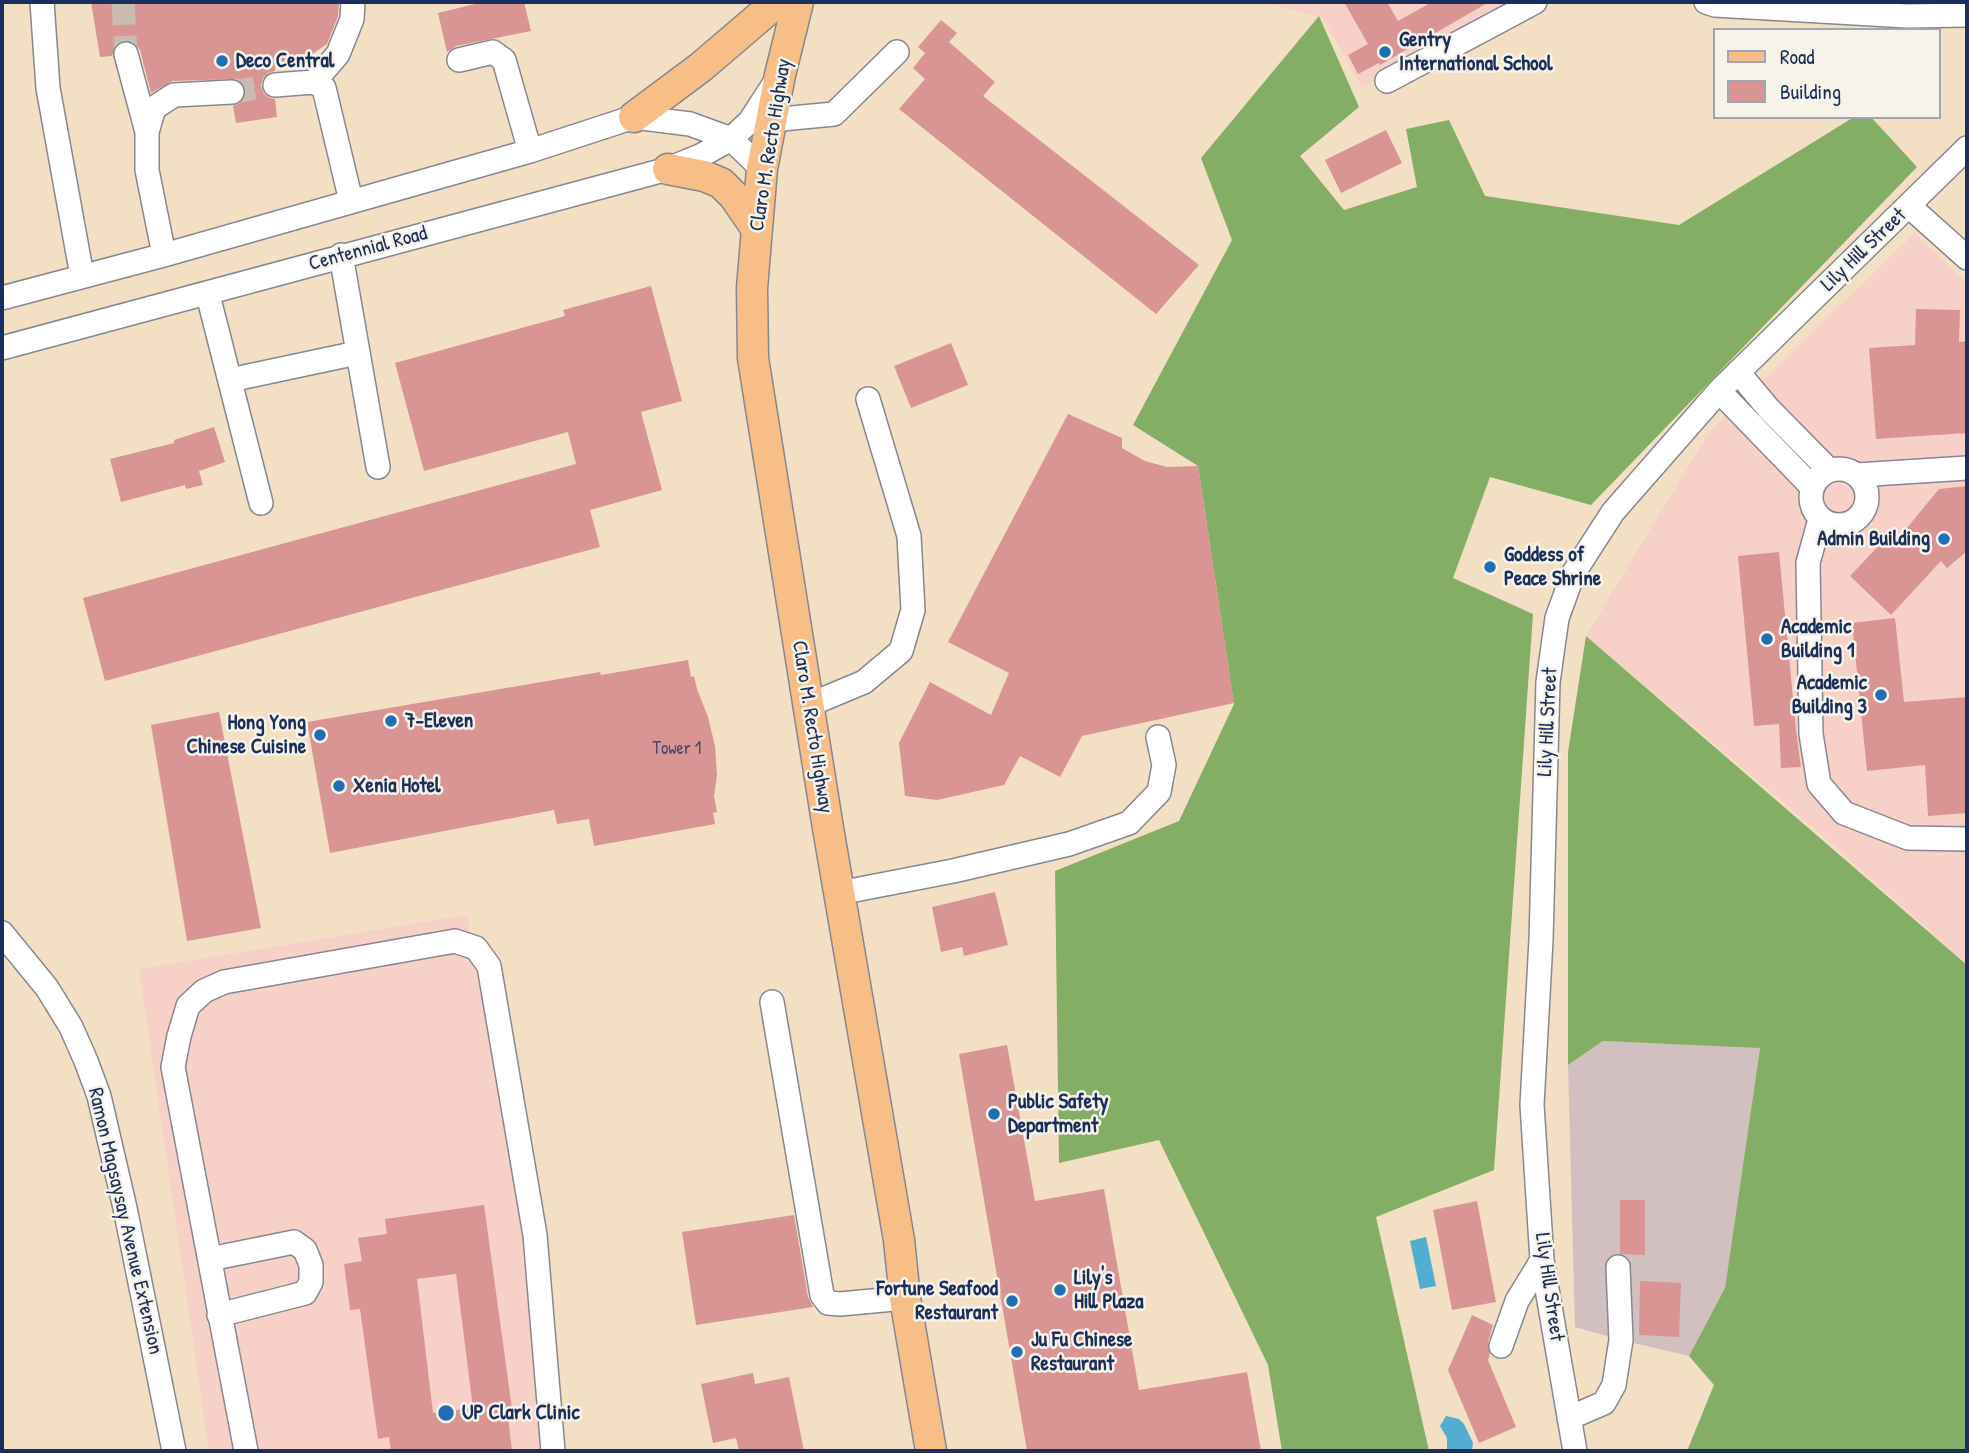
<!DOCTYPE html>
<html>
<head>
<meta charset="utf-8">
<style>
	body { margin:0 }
	#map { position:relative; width:1969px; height:1453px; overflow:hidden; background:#f3dfc4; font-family:"Patrick Hand",sans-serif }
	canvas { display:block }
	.frame { position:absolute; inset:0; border:4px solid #1b2f5e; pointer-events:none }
	.legend { position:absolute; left:1713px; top:28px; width:228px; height:91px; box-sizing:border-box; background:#f7f3e8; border:2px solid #9fa5b1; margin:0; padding:9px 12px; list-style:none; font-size:21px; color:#1b2f5e }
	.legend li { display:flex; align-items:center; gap:14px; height:35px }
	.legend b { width:35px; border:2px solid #9fa5b1 }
</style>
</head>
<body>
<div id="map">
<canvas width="1969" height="1453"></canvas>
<div class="frame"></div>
<ul class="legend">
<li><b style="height:9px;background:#f7be87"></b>Road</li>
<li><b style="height:19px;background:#d99593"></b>Building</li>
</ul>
</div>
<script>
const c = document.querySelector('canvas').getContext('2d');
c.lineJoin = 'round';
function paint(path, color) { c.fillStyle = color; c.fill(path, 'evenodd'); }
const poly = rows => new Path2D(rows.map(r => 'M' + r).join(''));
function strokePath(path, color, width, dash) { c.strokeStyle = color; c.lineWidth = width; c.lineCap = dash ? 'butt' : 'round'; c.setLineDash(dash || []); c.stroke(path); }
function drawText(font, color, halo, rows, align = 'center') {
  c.font = font + ' "Patrick Hand",sans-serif'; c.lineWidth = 5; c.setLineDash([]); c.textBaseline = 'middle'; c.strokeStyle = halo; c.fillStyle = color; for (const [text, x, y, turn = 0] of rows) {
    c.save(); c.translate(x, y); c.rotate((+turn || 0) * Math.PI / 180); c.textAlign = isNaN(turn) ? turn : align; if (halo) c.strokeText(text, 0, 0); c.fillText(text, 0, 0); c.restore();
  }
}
paint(poly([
	[1258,2,1521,2,1362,87,1322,17],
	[1915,233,1967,283,1967,964,1824,837,1586,636,1709,432],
	[467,915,566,1451,209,1451,139,969]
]), '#f7d1c8');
paint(poly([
	[1603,1041,1760,1047,1725,1288,1689,1356,1621,1340,1575,1327,1568,1065]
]), '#d2bfc0');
paint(poly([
	[1319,16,1359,107,1300,156,1344,210,1417,187,1406,129,1449,120,1485,196,1679,225,1854,117,1871,117,1917,167,1591,505,1490,477,1453,578,1533,614,1494,1170,1376,1217,1429,1451,1282,1451,1268,1365,1159,1140,1059,1163,1055,871,1179,821,1234,704,1198,466,1133,425,1232,240,1201,158],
	[1586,636,1967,965,1967,1451,1687,1451,1714,1385,1689,1356,1725,1288,1760,1048,1603,1041,1568,1065,1568,752]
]), '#84ae65');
paint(poly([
	[1426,1237,1436,1286,1420,1289,1410,1241],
	[1446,1416,1459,1419,1464,1424,1473,1443,1472,1451,1447,1450,1447,1438,1440,1426]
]), '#52aed0');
paint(poly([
	[91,2,339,2,338,16,327,44,298,64,275,67,275,71,268,73,263,78,261,85,263,92,268,97,275,99,277,117,236,123,233,106,240,103,246,92,243,84,238,79,173,81,151,93,140,50,135,44,129,40,122,41,116,45,112,56,100,57],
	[483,2,524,2,531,31,456,46,447,52,438,13],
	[1344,2,1387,2,1398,21,1432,2,1489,2,1380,65,1379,63,1358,74,1348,55,1368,44],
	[941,20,957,33,949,42,995,82,983,96,1199,265,1156,314,899,109,925,79,913,68,925,53,918,47],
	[1386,130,1402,163,1341,193,1325,160],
	[651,286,682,401,641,412,662,490,590,510,600,547,105,681,83,598,576,464,568,432,424,471,395,363,565,316,563,310],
	[1916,309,1960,310,1959,342,1967,341,1967,433,1876,439,1869,348,1915,345],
	[951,343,968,385,911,408,894,366],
	[1068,414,1122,438,1122,448,1145,461,1167,467,1198,466,1234,703,1082,736,1060,777,1020,756,1004,785,937,800,905,796,899,743,930,682,991,715,1009,673,948,642],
	[214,427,225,462,199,471,203,485,186,489,185,485,121,502,110,459,174,443,174,440],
	[1967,486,1967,551,1947,568,1941,561,1891,615,1850,576,1885,539,1892,546,1939,489],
	[1779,552,1796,730,1801,767,1781,768,1779,724,1754,726,1738,556],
	[1895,618,1904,702,1967,697,1967,813,1928,816,1925,765,1867,771,1852,623],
	[688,660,691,677,694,676,697,689,708,717,715,746,717,775,714,796,717,812,713,813,715,824,594,846,589,819,557,824,554,810,330,853,307,722,600,672,601,675],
	[219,712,261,928,187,941,151,725],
	[995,892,1008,945,964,956,962,947,941,952,932,907],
	[1007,1045,1035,1201,1104,1189,1139,1390,1247,1372,1261,1451,1027,1451,959,1054],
	[1620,1200,1645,1200,1645,1255,1620,1254],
	[1477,1201,1496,1302,1452,1310,1433,1210],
	[484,1205,513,1416,508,1417,512,1451,391,1451,389,1437,378,1439,360,1309,350,1310,344,1264,362,1261,358,1238,387,1234,385,1219],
	[456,1274,473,1408,433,1413,417,1279],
	[794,1215,808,1297,813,1307,696,1325,682,1232],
	[1640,1281,1681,1283,1679,1337,1639,1335],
	[1472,1315,1493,1325,1488,1342,1490,1354,1488,1360,1516,1427,1479,1443,1448,1370],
	[753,1373,755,1384,789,1377,804,1451,739,1451,736,1438,713,1443,701,1384]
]), '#d99593');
strokePath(poly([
	[123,2,126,54],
	[232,92,275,85]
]), '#c8bcb0', 23, [23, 11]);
const minor = poly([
	[42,2,48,88,82,276],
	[1706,2,1715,5,1907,16,1967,15],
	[126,54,147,132],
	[459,60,493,52,504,60,530,151],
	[1387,81,1535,2],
	[314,82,338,54,352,19,353,2],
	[275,85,314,82,324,88,351,201],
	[771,120,834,114,897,52],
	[1909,206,1967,258],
	[164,255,147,170,147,132,154,108,174,95,232,92],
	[341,255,378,467],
	[208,295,261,503],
	[2,298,164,255,530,151,634,117,690,124,731,139,762,169],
	[2,348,668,169,700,156,731,139,750,121,774,84],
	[1738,372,1768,408,1829,470],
	[230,380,357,353],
	[1719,391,1812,487],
	'1811 497a28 28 0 1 1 56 0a28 28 0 1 1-56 0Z',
	[1857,475,1967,468],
	[1820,519,1808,563,1811,734,1819,784,1844,813,1908,838,1967,839],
	[809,705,864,682,901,651,913,610,909,536,868,399],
	[839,893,953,871,1069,844,1129,823,1159,792,1164,765,1158,737],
	[2,933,47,988,71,1027,86,1061,99,1096,125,1208,174,1451],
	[772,1002,822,1295,828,1303,840,1304,905,1298],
	[210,1259,294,1242,305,1250,311,1265,311,1282,305,1293,219,1315],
	[1501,1346,1517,1301,1542,1260],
	[1569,1418,1604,1403,1614,1385,1621,1340,1618,1267],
	[246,1451,173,1067,179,1036,188,1006,204,991,224,982,455,941,476,948,489,966,535,1235,553,1451],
	[1575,1451,1542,1260,1532,1105,1541,940,1548,682,1557,618,1573,574,1613,512,1719,391,1967,148]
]);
const major = poly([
	[798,2,780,75,762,169,752,288,753,358,828,828,899,1240,905,1298,931,1451],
	[634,117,701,67,777,2],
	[668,169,704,176,721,183,734,196,756,228]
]);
strokePath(minor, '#878791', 26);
strokePath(major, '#878791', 33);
strokePath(minor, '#fff', 23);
strokePath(major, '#f7be87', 30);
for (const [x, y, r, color] of [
	[1385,52,7,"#1f6fb2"],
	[222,61,7,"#1f6fb2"],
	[1944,539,7,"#1f6fb2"],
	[1490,567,7,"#1f6fb2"],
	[1767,639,7,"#1f6fb2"],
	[1881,695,7,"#1f6fb2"],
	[391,721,7,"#1f6fb2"],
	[320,735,7,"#1f6fb2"],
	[339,786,7,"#1f6fb2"],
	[994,1114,7,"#1f6fb2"],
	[1060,1290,7,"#1f6fb2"],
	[1012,1301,7,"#1f6fb2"],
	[1017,1352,7,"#1f6fb2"],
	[446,1413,9,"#1f6fb2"]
]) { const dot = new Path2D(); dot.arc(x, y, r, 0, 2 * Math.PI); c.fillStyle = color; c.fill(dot); strokePath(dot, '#f7f3e8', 2.5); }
drawText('18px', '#4a486b', null, [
	["Tower 1",677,749]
]);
drawText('bold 21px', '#1b2f5e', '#f7f3e8', [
	["Gentry",1399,40],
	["International School",1399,64],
	["Deco Central",236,61],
	["Admin Building",1930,539,"right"],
	["Goddess of",1504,555],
	["Peace Shrine",1504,579],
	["Academic",1781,627],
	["Building 1",1781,651],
	["Academic",1867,683,"right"],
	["Building 3",1867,707,"right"],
	["7-Eleven",405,721],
	["Hong Yong",306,723,"right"],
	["Chinese Cuisine",306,747,"right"],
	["Xenia Hotel",353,786],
	["Public Safety",1008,1102],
	["Department",1008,1126],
	["Lily's",1074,1278],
	["Hill Plaza",1074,1302],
	["Fortune Seafood",998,1289,"right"],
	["Restaurant",998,1313,"right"],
	["Ju Fu Chinese",1031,1340],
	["Restaurant",1031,1364],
	["UP Clark Clinic",462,1413]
], 'left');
drawText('21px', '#1b2f5e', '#f7f3e8', [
	["Claro M. Recto Highway",771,145,-81],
	["Centennial Road",368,249,-15],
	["Lily Hill Street",1864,250,-44],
	["Lily Hill Street",1548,722,-87],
	["Claro M. Recto Highway",812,727,81],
	["Ramon Magsaysay Avenue Extension",125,1221,77],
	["Lily Hill Street",1549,1287,82]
]);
</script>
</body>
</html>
